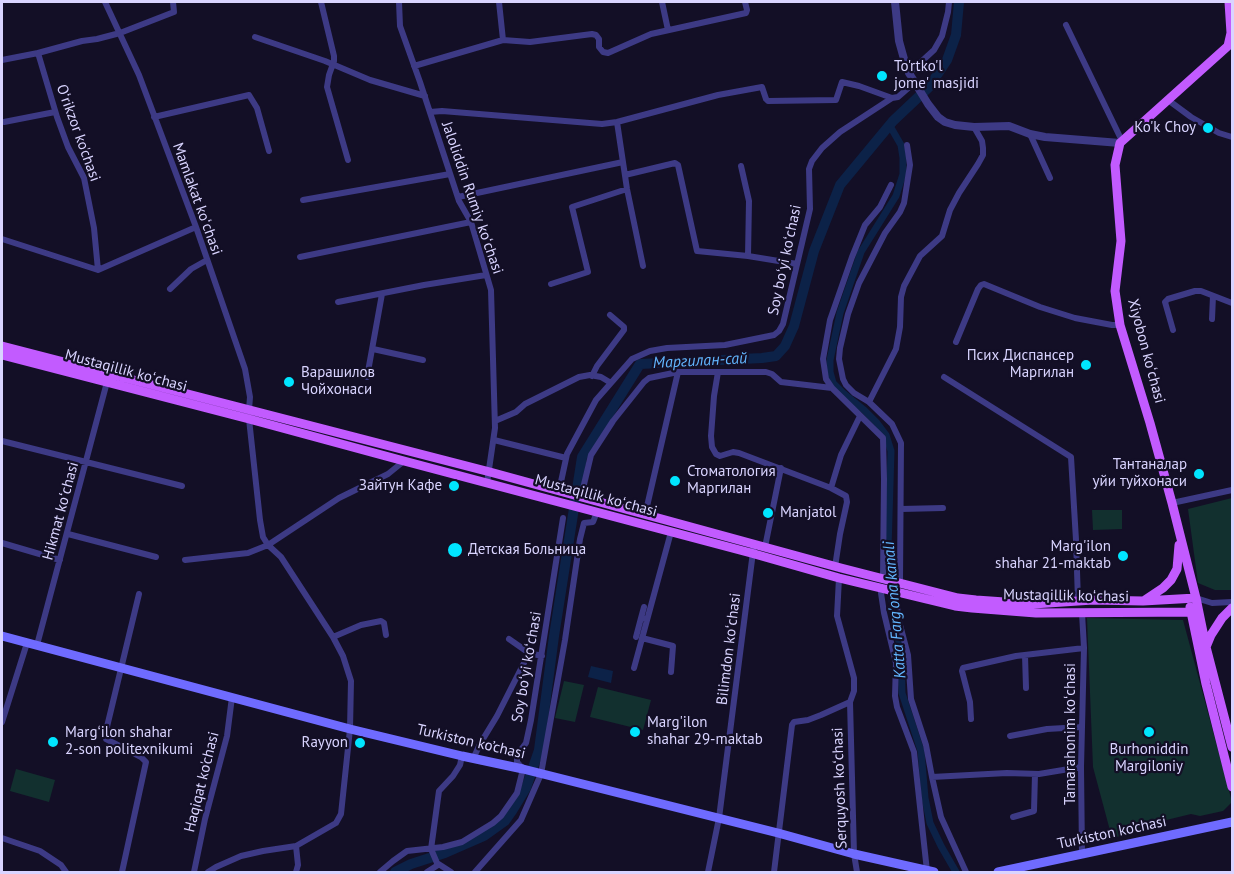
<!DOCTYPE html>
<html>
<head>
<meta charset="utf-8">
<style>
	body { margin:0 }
	#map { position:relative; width:1234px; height:874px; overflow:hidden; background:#130f26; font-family:"PT Sans",sans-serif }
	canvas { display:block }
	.frame { position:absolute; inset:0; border:3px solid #d9d4ff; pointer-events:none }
</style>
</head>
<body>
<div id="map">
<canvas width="1234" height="874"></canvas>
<div class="frame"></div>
</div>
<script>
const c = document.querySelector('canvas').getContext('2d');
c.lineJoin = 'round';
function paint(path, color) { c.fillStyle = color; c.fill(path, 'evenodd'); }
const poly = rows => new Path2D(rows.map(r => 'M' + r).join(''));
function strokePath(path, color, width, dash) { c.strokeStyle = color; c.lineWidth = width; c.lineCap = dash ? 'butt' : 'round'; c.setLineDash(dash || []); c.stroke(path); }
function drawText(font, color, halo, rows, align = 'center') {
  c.font = font + ' "PT Sans",sans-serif'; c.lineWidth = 4.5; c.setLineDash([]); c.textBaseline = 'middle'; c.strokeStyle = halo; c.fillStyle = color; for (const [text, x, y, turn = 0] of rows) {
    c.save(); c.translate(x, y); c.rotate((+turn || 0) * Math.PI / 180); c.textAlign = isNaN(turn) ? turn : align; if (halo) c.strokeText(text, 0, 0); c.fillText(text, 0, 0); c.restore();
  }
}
paint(poly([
	[1232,498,1232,590,1215,590,1198,583,1188,509],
	[1092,510,1122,510,1122,529,1093,530],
	[1087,618,1183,620,1232,802,1223,811,1200,816,1191,814,1154,823,1147,830,1112,838,1093,767],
	[564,681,584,685,575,722,555,718],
	[598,687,651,700,643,730,590,717],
	[16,769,55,780,49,802,10,791]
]), '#12302f');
paint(poly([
	[591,666,613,671,611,683,588,677]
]), '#0c2248');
strokePath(poly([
	[890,126,901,145,903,158,903,174,896,196,861,252,840,313,830,360,830,372,833,383,843,393,864,410,877,423,886,435,891,451,888,549,893,611,901,652,902,693,921,751,925,798,930,823,941,846,956,872]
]), '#0c2248', 7);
strokePath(poly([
	[395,872,411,864,445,853,484,836,505,821,512,811,526,788,539,750,554,636,582,457,640,364,762,358,776,356,785,346,794,326,814,251,840,185,893,121,929,87,947,60,956,35,959,2]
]), '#0c2248', 10);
strokePath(poly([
	[105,2,139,75,196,227,245,369,250,397,249,410],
	[321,2,334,56,334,61,329,75,327,87,348,160],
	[399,2,400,26,420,82,459,201,471,222,491,290,495,428,487,483],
	[499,2,503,40],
	[662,2,668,30],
	[1066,25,1122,141],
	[255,37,325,61,370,80,425,96],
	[38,53,57,117,68,147,84,178,94,228,98,270],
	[2,60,38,53,82,41,97,39,120,33,174,12,173,2],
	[414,66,503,40,530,42,592,34,596,35,599,39,599,47,603,52,608,53,651,34,746,13,747,10,745,2],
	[909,73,934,50,942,36,948,12,949,2],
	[1168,100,1191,117,1219,133,1232,137],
	[430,112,442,111,602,124,617,122,718,95,762,87,766,99,768,101,836,100,842,82,859,86,892,98],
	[154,117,249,95,257,108,269,151],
	[4,122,55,112],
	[617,122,627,189,643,266],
	[1030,134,1050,178],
	[741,166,749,201,748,256],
	[625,175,675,163,678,165,697,251,748,256,797,264],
	[458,197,623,162],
	[303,200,450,174],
	[2,239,98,270,196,227],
	[300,257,471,222],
	[551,284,588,272,572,207,627,189],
	[170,289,191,269,207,260],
	[338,302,424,285,486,275],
	[1212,319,1213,296],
	[1173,330,1165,302,1168,299,1195,291,1201,291,1232,303],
	[956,342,978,289,981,285,984,284,1040,307,1075,318,1112,325,1120,325],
	[373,349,423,360],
	[718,372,714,396,711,436,712,447,716,454,720,456,733,452,739,453,831,488,846,496,847,502,840,534,835,567],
	[592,376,597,366,624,330,624,327,610,315],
	[367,377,382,294],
	[944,377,1071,457,1076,540,1078,601],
	[869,402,854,393,846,385,843,379,839,359,840,348,848,314,859,283,885,233,900,212,904,203,910,165,907,145],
	[495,421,516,412,525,404,579,377,590,375,601,377,611,383],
	[494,440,566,458],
	[2,441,182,486],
	[831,488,841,455,860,416],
	[559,491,567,454,596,400,632,359,650,351,667,348,725,345,774,335,779,331,783,324,810,209,809,169,812,161,822,148,840,132,892,98,898,97,914,83],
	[581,497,591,455,613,421,644,382,649,378,678,372,766,372,772,374,781,382,832,388],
	[1172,503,1232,490],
	[901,509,943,508],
	[645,515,678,372],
	[68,534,156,557],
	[2,543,60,560],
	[765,547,781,468],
	[185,560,248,553,268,545,339,498,388,474,404,461],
	[883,578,884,479,883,438,832,388,826,379,823,359,830,320,852,257,865,225,880,207,891,185],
	[900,582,901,443,892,424,869,402,896,349,900,327,901,297,904,286,920,256,942,236,950,210,959,193,978,164,983,155,983,148,982,141,974,127],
	[882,589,881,593,884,613,896,663,895,696,897,707,914,752,927,871],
	[1196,598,1212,603,1232,602],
	[897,607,899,621,908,655,911,699,926,745,932,777],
	[641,618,644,607],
	[333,637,361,625,381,621,384,623,386,635],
	[636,637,641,618,647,619],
	[642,638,673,646,671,672],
	[509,639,529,653],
	[37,645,107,382],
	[1025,655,1026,688],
	[634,668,671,532],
	[850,702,854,854,857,872],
	[971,719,970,702,962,671,963,668,1016,656,1084,648],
	[2,722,27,643],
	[1010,736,1047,729,1082,727],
	[473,759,480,744,497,716,529,653,542,656],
	[1013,817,1034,811,1035,774],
	[2,838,40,851,61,865,66,872],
	[1082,855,1081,767,1084,648,1082,613],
	[122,872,146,762,141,757,106,739,105,735,139,594],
	[194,872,205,819,227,736,232,697],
	[208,872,216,867,241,856,263,851,296,846,336,823,341,814,350,729,351,681,343,656,333,637,281,557,268,545,263,537,260,520,249,419],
	[296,872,298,865,296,846],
	[380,872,393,861,407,851,443,847,462,842,493,823,501,816,517,793,523,769,517,762,517,755,526,743,531,720,563,518],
	[427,872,438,865],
	[451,872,437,863,431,849,439,791,453,776,460,765,462,756],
	[475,872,521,820,541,774,565,640,580,539,584,523,593,522,597,512],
	[708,872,719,818,754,544],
	[774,872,792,725,794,722,808,720,821,715,850,702,854,691,854,678,837,616,839,578],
	[966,872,941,817,932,777,1007,773,1039,774,1081,767]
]), '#3d3a85', 6);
strokePath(poly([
	[895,2,899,41,904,59,909,73,928,104,938,117,945,122,955,125,974,127,1009,126,1030,134,1045,137,1120,143]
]), '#3d3a85', 8);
strokePath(poly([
	[2,636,350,729,462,756,523,769,778,833,854,854,934,872],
	[998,872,1232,822]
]), '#6f6bff', 9);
strokePath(poly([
	[1229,2,1231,33,1228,46,1120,143,1115,165,1121,241,1115,291,1120,325,1150,423,1172,503,1196,598,1206,647,1232,747],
	[2,346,490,472,841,568,958,598,976,600,1033,604,1093,600,1143,601,1196,598],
	[2,355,249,419,404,461,751,553,839,578,955,606,972,608,1036,613,1198,612],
	[1145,600,1163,588,1171,580,1177,569,1179,545],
	[1190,607,1206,684,1232,787],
	[1206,647,1211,635,1222,618,1232,608]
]), '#c25bff', 9);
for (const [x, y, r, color] of [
	[882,76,6,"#00e5ff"],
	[1208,128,6,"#00e5ff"],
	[1086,365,6,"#00e5ff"],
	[289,382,6,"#00e5ff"],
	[1199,474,6,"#00e5ff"],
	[675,481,6,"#00e5ff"],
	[454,486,6,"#00e5ff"],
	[768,513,6,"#00e5ff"],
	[455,550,8,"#00e5ff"],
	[1123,556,6,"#00e5ff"],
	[635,732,6,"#00e5ff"],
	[1149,732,6,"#00e5ff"],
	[53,742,6,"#00e5ff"],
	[360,743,6,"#00e5ff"]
]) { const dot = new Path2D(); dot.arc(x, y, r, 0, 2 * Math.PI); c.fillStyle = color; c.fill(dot); strokePath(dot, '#130f26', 2); }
drawText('15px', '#d9d4ff', '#130f26', [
	["To'rtko'l",894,67],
	["jome' masjidi",894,84],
	["Ko'k Choy",1196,128,"right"],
	["Псих Диспансер",1074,356,"right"],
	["Маргилан",1074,373,"right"],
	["Варашилов",301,373],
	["Чойхонаси",301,390],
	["Тантаналар",1187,465,"right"],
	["уйи туйхонаси",1187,482,"right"],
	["Стоматология",687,472],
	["Маргилан",687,489],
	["Зайтун Кафе",442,486,"right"],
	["Manjatol",780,513],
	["Marg'ilon",1111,547,"right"],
	["shahar 21-maktab",1111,564,"right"],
	["Детская Больница",468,550],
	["Marg'ilon",647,723],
	["shahar 29-maktab",647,740],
	["Margʻilon shahar",65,733],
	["2-son politexnikumi",65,750],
	["Rayyon",348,743,"right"],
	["Burhoniddin",1149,750,"center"],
	["Margiloniy",1149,767,"center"]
], 'left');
drawText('15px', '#d9d4ff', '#130f26', [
	["Oʻrikzor ko'chasi",78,133,70],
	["Jaloliddin Rumiy koʻchasi",472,198,71],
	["Mamlakat koʻchasi",197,199,70],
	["Soy boʻyi koʻchasi",785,260,-78],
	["Xiyobon koʻchasi",1146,351,75],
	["Mustaqillik koʻchasi",126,371,15],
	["Mustaqillik koʻchasi",596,496,15],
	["Hikmat koʻchasi",61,511,-75],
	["Mustaqillik koʻchasi",1066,596,1],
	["Bilimdon koʻchasi",729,649,-83],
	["Soy boʻyi koʻchasi",527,667,-80],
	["Tamarahonim koʻchasi",1071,734,-90],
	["Turkiston ko’chasi",471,742,13],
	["Haqiqat ko'chasi",202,782,-76],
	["Serquyosh koʻchasi",840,788,-92],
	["Turkiston ko’chasi",1112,833,-12]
]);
drawText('italic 16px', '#62b6ff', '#130f26', [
	["Маргилан-сай",700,361,-3],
	["Katta Farg'ona kanali",895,610,-95]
]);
</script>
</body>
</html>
